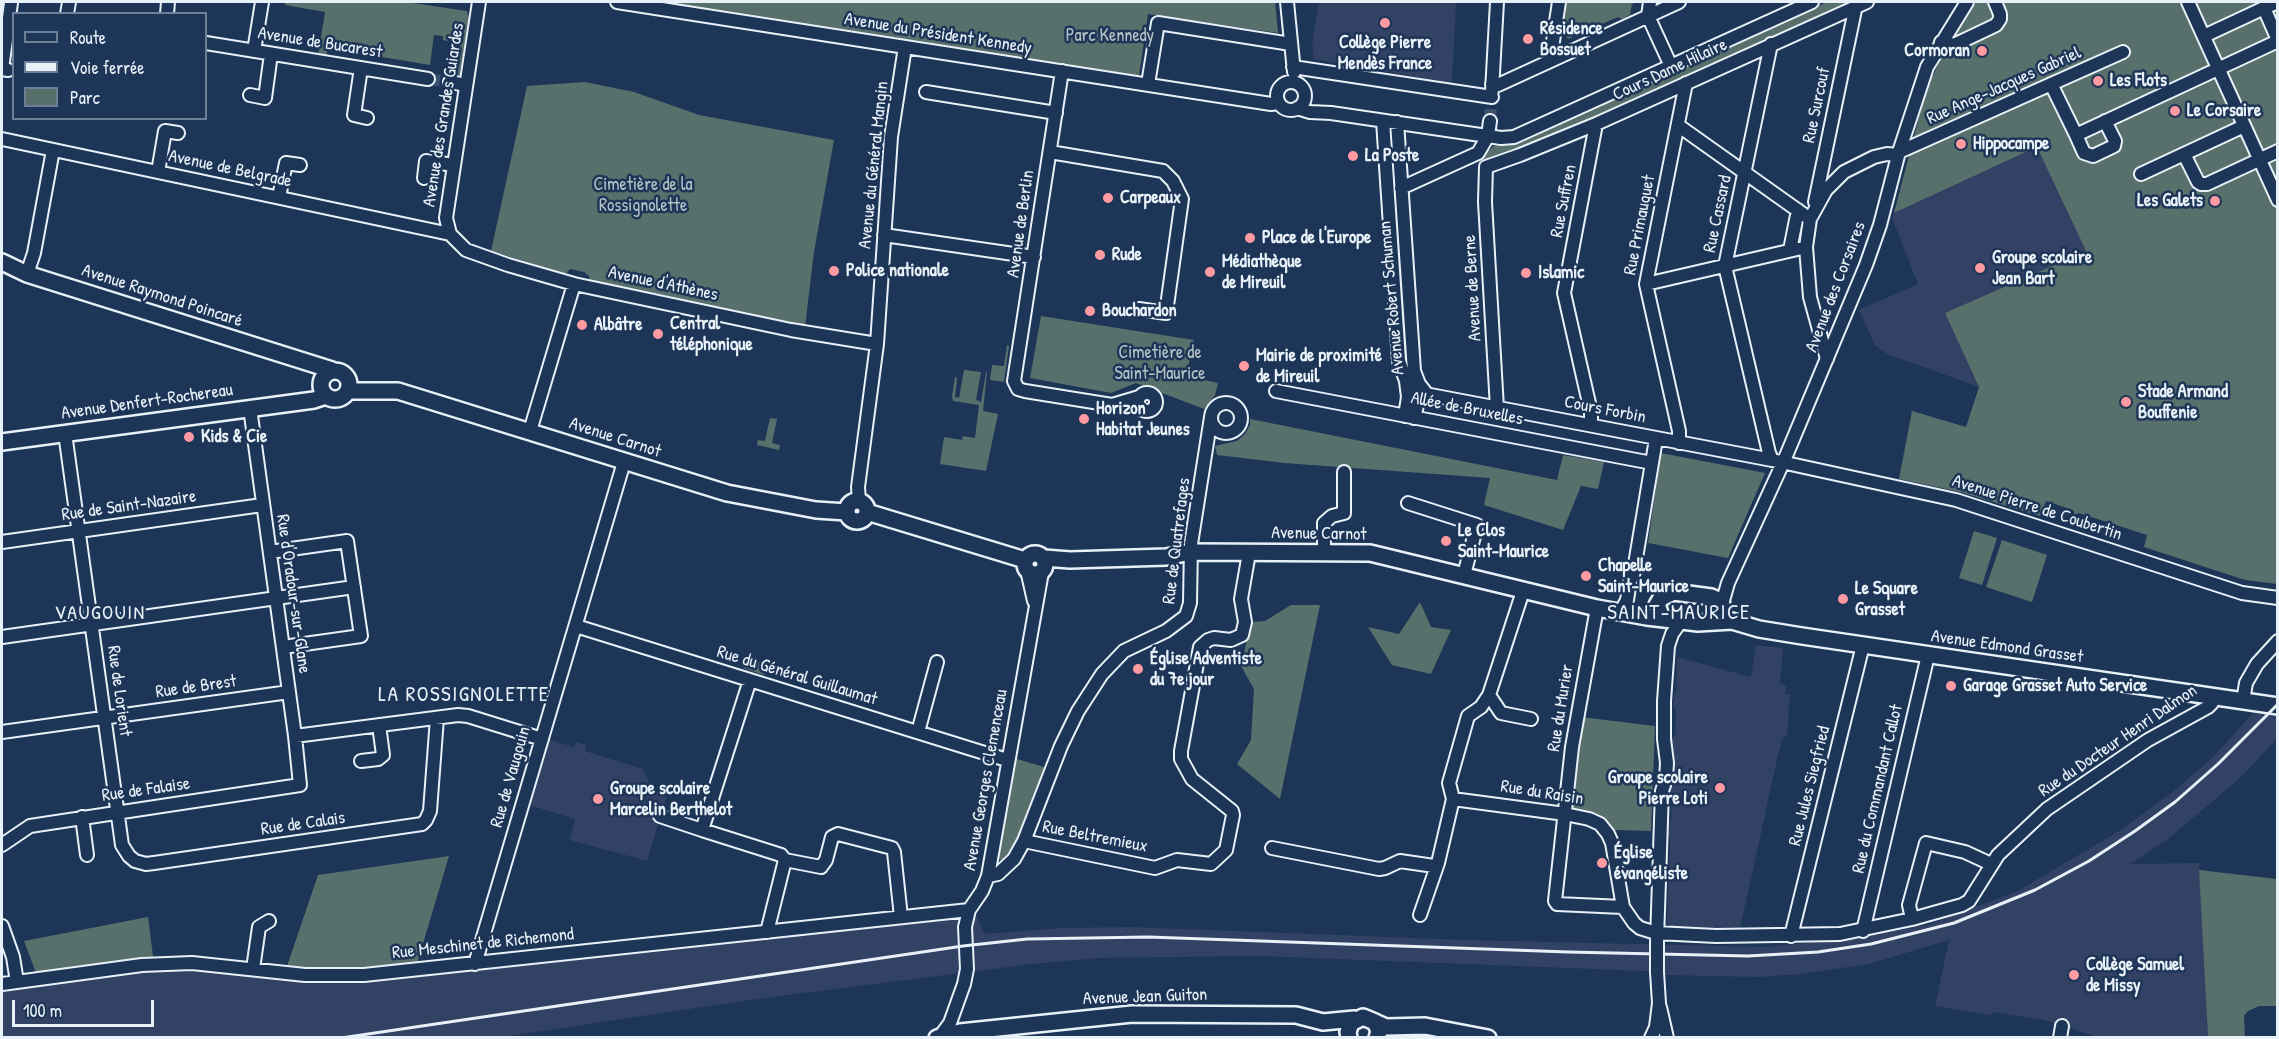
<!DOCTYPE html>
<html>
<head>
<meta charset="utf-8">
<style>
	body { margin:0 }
	#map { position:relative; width:2279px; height:1039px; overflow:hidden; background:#1d3557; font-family:"Patrick Hand",sans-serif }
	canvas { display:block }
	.frame { position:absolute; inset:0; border:3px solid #e8f1f8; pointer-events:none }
	.legend { position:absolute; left:12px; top:12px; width:195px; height:108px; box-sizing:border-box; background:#1d3557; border:2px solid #6e8097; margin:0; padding:8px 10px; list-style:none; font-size:18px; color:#e8f1f8 }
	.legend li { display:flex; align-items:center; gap:12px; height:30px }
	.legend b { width:30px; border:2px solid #6e8097 }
	.scale { position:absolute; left:12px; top:1000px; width:142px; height:27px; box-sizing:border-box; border:3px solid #e8f1f8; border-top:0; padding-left:8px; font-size:18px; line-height:21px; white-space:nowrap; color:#e8f1f8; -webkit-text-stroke:4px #1d3557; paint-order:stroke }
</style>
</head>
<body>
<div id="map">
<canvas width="2279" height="1039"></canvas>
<div class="frame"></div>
<ul class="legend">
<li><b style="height:8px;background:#1d3557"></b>Route</li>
<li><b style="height:8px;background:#e8f1f8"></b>Voie ferrée</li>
<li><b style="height:16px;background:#58706c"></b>Parc</li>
</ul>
<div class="scale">100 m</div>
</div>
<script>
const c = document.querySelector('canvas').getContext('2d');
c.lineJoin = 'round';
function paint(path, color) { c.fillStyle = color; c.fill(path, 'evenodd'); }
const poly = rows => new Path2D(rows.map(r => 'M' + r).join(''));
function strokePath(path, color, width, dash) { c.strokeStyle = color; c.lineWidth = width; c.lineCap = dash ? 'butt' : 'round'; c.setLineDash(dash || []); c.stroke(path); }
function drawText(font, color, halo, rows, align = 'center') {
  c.font = font + ' "Patrick Hand",sans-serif'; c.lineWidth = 5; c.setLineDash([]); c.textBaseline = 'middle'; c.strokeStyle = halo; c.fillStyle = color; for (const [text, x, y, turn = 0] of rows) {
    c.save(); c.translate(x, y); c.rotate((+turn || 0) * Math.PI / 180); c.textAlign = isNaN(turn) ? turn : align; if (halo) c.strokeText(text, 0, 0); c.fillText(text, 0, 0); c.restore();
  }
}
paint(poly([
	[1319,2,1456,2,1452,83,1314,59,1312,45],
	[2038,147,2086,251,1946,313,1979,387,1887,354,1875,345,1859,310,1918,284,1892,218,1894,213],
	[1756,645,1783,648,1780,684,1787,686,1785,694,1790,695,1787,735,1782,739,1776,764,1740,929,1672,927,1667,922,1670,837,1668,836,1669,822,1671,822,1672,794,1670,793,1671,780,1673,779,1674,751,1671,750,1672,737,1675,736,1676,709,1673,708,1674,694,1676,694,1677,657,1751,677],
	[2253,713,2277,717,2277,739,2241,777,2168,839,2130,864,2199,863,2208,1037,2098,1037,2044,1020,1993,1012,1991,1015,1935,1006,1949,940,1869,964,1802,974,1758,977,1666,975,1644,971,1260,956,1100,958,1032,964,749,1000,502,1037,2,1038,2,992,143,971,192,968,305,981,364,981,977,917,985,934,1062,928,1132,927,1465,940,1764,947,1855,938,1931,924,2018,891,2119,831,2170,794,2213,757],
	[550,740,574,747,576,742,586,745,585,751,643,769,653,790,667,794,647,861,570,840,575,819,529,805]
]), '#324265');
paint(poly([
	[285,2,406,2,467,11,469,18,459,78,451,77,457,39,449,37,448,41,443,40,443,36,434,35,430,65,328,48,326,57,318,56,325,12,285,5],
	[654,2,1275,2,1278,33,1148,14,1139,76],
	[1565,2,1638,2,1632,4,1630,15,1622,19,1618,17,1568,39,1565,34,1560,33],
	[1827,2,1857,2,1539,146,1515,153,1513,149,1474,163,1494,146,1514,144],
	[1976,2,2277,2,2277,584,2245,580,2144,547,2147,535,2079,513,2075,515,2073,510,2046,501,2040,516,1960,492,1899,479,1912,411,1966,427,1979,387,1945,313,2086,251,2037,147,1894,213,1927,87,1958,26],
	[585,82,634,92,699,115,834,140,814,252,805,327,660,294,590,282,589,276,584,272,570,269,566,274,491,251,527,86],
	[1041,316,1194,340,1186,376,1218,383,1215,395,1204,409,1136,383,1111,393,1030,378],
	[1007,345,1009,346,1004,382,990,380,992,365,1004,366],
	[964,370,981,372,976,400,981,402,986,372,987,372,983,411,998,414,986,471,940,464,944,437,962,440,963,436,975,438,979,405,953,401,952,396,955,377,957,378,955,397,959,398],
	[770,418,777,419,772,443,780,445,779,450,757,445,758,440,765,441],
	[1250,419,1557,480,1563,455,1604,462,1598,489,1581,486,1563,530,1484,505,1490,478,1284,463,1217,455,1215,446,1237,441,1245,434,1250,425],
	[1661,453,1765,473,1728,558,1648,543],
	[1974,531,1997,538,1982,585,1959,578],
	[2002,540,2047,555,2032,602,1986,587],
	[1420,602,1431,627,1451,630,1431,674,1392,665,1368,627,1399,634],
	[1291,605,1320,605,1280,799,1237,764,1251,740,1254,689,1241,666,1251,622,1265,621],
	[746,658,768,665,764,675,743,668],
	[1581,717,1655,726,1651,831,1615,830,1605,821,1574,810,1571,804],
	[1014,758,1047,768,1013,854,1003,862,998,858],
	[449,856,416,967,360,971,286,969,318,875],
	[2199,870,2277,879,2277,1006,2259,1006,2248,1011,2244,1016,2245,1037,2208,1037],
	[148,917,154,964,36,973,24,941]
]), '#58706c');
strokePath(poly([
	[428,79,450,82],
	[1490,121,1491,104]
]), '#3b516f', 12, [12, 6]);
const minor = poly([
	[479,2,446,218,450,234,466,250,508,265,574,284,791,330,877,344],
	[617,2,1271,104,1279,103],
	[1287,2,1294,72],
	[1650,2,1648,16,1671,66],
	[2188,2,2278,200],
	[2264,8,2278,2],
	[67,14,69,2],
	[167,14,168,2],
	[2204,36,2264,8,2278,40],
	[1941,42,1946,45,1956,44,1996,25,2000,19,2000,14,1995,2],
	[206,43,428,79],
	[1771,44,1725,266,1769,453,1772,460],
	[254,51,262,2],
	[1550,61,1559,2],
	[1293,67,1492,97],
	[361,68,354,115,367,118],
	[8,70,2,69,11,3],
	[1062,71,1014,381,1018,389,1025,391,1112,405,1139,397],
	[450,82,466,85],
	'1277 96a14 14 0 1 1 28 0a14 14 0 1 1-28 0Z',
	[1148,84,1158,23,1291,44],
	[1492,84,1498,85,1679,2],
	[2051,84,2076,135,2278,41],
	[1492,91,1497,2],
	[926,92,1056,113],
	[250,95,265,98,271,54],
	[1297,108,1310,112,1331,113,1501,138,1514,137,1812,2],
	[1383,121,1399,361,1406,381,1420,393,1772,460,1956,500,2242,593,2278,598],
	[1397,122,1414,371,1419,384,1426,393],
	[1679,126,1810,219],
	[2076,135,2084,153,2093,156,2114,146,2115,141,2105,121],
	[2,139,450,234],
	[1050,152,1163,171,1173,181,1182,199,1166,313,1139,309],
	[1899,152,2123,52],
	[2184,154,2198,182,2201,184,2207,184,2278,151],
	[158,172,165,131,178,133],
	[2141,174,2244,126],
	[424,178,426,161,454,165],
	[1401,188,1478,153,1488,136,1490,121],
	[279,197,286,163,300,165],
	[1815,202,1856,5],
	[884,235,1034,257],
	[1790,250,1798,210],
	[27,274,34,253,53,150],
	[1646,284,1806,247],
	[1827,359,1810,297,1806,247,1810,219,1826,190,1844,172,1874,157,1887,154,1898,155],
	[1276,391,1652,463],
	'1138 402a9 9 0 1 1 18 0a9 9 0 1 1-18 0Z',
	'1211 418a15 15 0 1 1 30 0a15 15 0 1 1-30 0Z',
	[1497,408,1485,202,1486,167,1520,155,1596,124,1867,2],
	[1405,416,1408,397,1406,381],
	[1414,418,1420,393],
	[1591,425,1591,412,1564,293,1596,124],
	[530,431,574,284],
	[65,433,122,845,129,856,135,861,146,864,154,863,422,824,426,820,430,811,437,718],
	[1679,443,1679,431,1646,284,1686,83],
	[859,501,858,487,877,344,891,137,905,47],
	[1408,503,1477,525,1464,575],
	[2,542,262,505],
	[270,552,347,541,361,636,283,647],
	[1324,552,1324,523,1332,516,1344,513,1344,472],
	[1027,570,1034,601],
	[1722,604,1728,583,1786,456,1866,265,1880,225,1899,152,1927,67,1967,2],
	[1597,608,1572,747,1555,901,1557,904,1623,907],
	[1621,611,1627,600,1630,581,1633,576,1656,439],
	[576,626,1007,760],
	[2,637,354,587],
	[750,680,702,830,781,855,785,860,767,932],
	[1489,695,1501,713,1531,719],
	[2243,701,2246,683,2257,664,2278,641],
	[2,732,289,692],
	[918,732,937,662],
	[295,736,458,715,468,716,542,739],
	[361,761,378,759,383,755,379,725],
	[1453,799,1565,814,1589,819,1600,824,1608,834,1612,843,1623,907,1634,923,1640,928,1656,933,1716,936,1840,934,1912,919,1962,905,1969,901,1998,855,2047,809,2148,740,2208,707,2212,703,2212,698],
	[660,816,702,830],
	[82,817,87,855],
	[1024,841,1155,868,1177,860,1211,864,1226,850,1233,815,1232,811,1192,779,1181,759,1181,751,1200,647,1208,640,1214,638,1231,640,1242,635,1245,622,1241,599,1249,553],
	[2,845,30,826,300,785,295,736,250,408],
	[1272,848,1379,869,1385,868,1400,861,1434,866,1438,863,1453,799,1449,783,1468,716,1481,707,1489,695,1523,591],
	[785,860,821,867,826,860,832,837,838,834,892,848,894,852,901,917],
	[988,876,998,874,1014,859,1024,841,1061,746,1078,711,1102,674,1124,651,1166,631,1186,616,1190,603,1191,544,1211,417],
	[1420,915,1438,863],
	[1912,919,1909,905,1926,843,1965,852,1991,864],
	[2,926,13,957,17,982],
	[1863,931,1928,655],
	[1791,936,1863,645],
	[1657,940,1662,791,1666,779,1667,763,1664,739,1664,701,1668,646,1672,634,1681,621],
	[475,964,624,462],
	[253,969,259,927,269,921],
	[2,984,142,965,192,963,305,975,364,975,969,910],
	[1660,1007,1667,1038],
	[941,1035,950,1023,964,984,967,969,965,927,969,910,982,891,988,876,1042,572],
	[1651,1038,1656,1027,1659,1003,1657,972],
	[2060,1038,2062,1026]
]);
const major = poly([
	[2,262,27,274,332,370],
	'321 385a14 14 0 1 1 28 0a14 14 0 1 1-28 0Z',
	[348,391,398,391,727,493,816,510,847,512],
	[2,442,314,400,326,396],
	'847 511a10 10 0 1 1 20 0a10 10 0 1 1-20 0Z',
	[867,512,1025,560],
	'1025 564a10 10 0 1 1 20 0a10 10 0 1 1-20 0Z',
	[1044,558,1070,560,1166,557,1191,552,1370,553,1597,608,1647,617,1698,623,1732,621,1759,629,1802,636,2278,706],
	[1662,618,1657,605,1661,598,1674,592,1711,597,1718,600,1722,604,1722,609,1716,622],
	[1375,1022,1386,1027,1425,1026,1488,1038],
	[937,1038,960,1032,1132,1014,1296,1015,1323,1022,1354,1019],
	[1349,1038,1348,1032,1351,1023,1363,1017,1375,1022,1379,1031,1377,1038]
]);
strokePath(minor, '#e8f1f8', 16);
strokePath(major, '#e8f1f8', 20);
strokePath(minor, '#1d3557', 12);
strokePath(major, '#1d3557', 15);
strokePath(poly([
	[341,1038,963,946,1027,939,1149,937,1568,952,1748,956,1818,952,1871,944,1954,923,2035,890,2089,861,2135,831,2175,802,2218,764,2278,704]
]), '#e8f1f8', 3);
const minorBridge = poly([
	[1657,941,1657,972]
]);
strokePath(minorBridge, '#e8f1f8', 16, []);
strokePath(minorBridge, '#1d3557', 12);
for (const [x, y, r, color] of [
	[1385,23,6,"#ff9aa2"],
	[1528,39,6,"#ff9aa2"],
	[1982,51,6,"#ff9aa2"],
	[2098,81,6,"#ff9aa2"],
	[2175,111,6,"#ff9aa2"],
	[1961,144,6,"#ff9aa2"],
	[1353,156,6,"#ff9aa2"],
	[1108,198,6,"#ff9aa2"],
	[2215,201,6,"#ff9aa2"],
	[1250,238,6,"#ff9aa2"],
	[1100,255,6,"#ff9aa2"],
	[1980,268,6,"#ff9aa2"],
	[834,271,6,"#ff9aa2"],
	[1210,272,6,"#ff9aa2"],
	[1526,273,6,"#ff9aa2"],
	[1090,311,6,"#ff9aa2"],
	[582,325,6,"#ff9aa2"],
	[658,334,6,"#ff9aa2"],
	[1244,366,6,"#ff9aa2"],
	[2126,402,6,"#ff9aa2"],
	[1084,419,6,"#ff9aa2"],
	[189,437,6,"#ff9aa2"],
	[1446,541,6,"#ff9aa2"],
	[1586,576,6,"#ff9aa2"],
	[1843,599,6,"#ff9aa2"],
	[1138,669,6,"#ff9aa2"],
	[1951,686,6,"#ff9aa2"],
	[1720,788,6,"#ff9aa2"],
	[598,799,6,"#ff9aa2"],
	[1602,863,6,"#ff9aa2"],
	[2074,975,6,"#ff9aa2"]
]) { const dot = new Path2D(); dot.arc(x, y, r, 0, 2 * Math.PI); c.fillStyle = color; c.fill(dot); strokePath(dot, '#1d3557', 2); }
drawText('bold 18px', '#e8f1f8', '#1d3557', [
	["Résidence",1540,29],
	["Bossuet",1540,50],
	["Collège Pierre",1385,43,"center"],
	["Mendès France",1385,64,"center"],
	["Cormoran",1970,51,"right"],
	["Les Flots",2110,81],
	["Le Corsaire",2187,111],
	["Hippocampe",1973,144],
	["La Poste",1365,156],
	["Carpeaux",1120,198],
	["Les Galets",2203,201,"right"],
	["Place de l'Europe",1262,238],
	["Rude",1112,255],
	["Groupe scolaire",1992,258],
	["Jean Bart",1992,279],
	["Médiathèque",1222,262],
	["de Mireuil",1222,283],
	["Police nationale",846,271],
	["Islamic",1538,273],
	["Bouchardon",1102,311],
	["Central",670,324],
	["téléphonique",670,345],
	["Albâtre",594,325],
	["Mairie de proximité",1256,356],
	["de Mireuil",1256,377],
	["Stade Armand",2138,392],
	["Bouffenie",2138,413],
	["Horizon",1096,409],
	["Habitat Jeunes",1096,430],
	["Kids & Cie",201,437],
	["Le Clos",1458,531],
	["Saint-Maurice",1458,552],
	["Chapelle",1598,566],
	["Saint-Maurice",1598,587],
	["Le Square",1855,589],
	["Grasset",1855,610],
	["Église Adventiste",1150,659],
	["du 7e jour",1150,680],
	["Garage Grasset Auto Service",1963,686],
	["Groupe scolaire",1708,778,"right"],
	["Pierre Loti",1708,799,"right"],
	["Groupe scolaire",610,789],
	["Marcelin Berthelot",610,810],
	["Église",1614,853],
	["évangéliste",1614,874],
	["Collège Samuel",2086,965],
	["de Missy",2086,986]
], 'left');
drawText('18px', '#e8f1f8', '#1d3557', [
	["Avenue du Président Kennedy",938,34,9],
	["Avenue de Bucarest",320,43,9],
	["Cours Dame Hilaire",1670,70,-25],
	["Rue Ange-Jacques Gabriel",2004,86,-24],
	["Rue Surcouf",1817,105,-78],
	["Avenue des Grandes Guiardes",444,115,-81],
	["Avenue du Général Mangin",874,165,-84],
	["Avenue de Belgrade",230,169,12],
	["Rue Suffren",1564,201,-79],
	["Rue Cassard",1718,214,-78],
	["Avenue de Berlin",1021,224,-82],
	["Rue Primauguet",1640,225,-79],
	["Avenue d'Athènes",663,284,12],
	["Avenue des Corsaires",1836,287,-69],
	["Avenue de Berne",1473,288,-93],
	["Avenue Raymond Poincaré",162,296,18],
	["Avenue Robert Schuman",1392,298,-95],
	["Avenue Denfert-Rochereau",147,402,-8],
	["Allée de Bruxelles",1467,409,11],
	["Cours Forbin",1605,410,11],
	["Avenue Carnot",615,438,18],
	["Rue de Saint-Nazaire",129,506,-8],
	["Avenue Pierre de Coubertin",2037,508,18],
	["Avenue Carnot",1319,534,1],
	["Rue de Quatrefages",1177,541,-83],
	["Rue d'Oradour-sur-Glane",293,594,82],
	["Avenue Edmond Grasset",2007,647,8],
	["Rue du Général Guillaumat",797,676,17],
	["Rue de Brest",196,687,-8],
	["Rue de Lorient",119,691,82],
	["Rue du Murier",1561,708,-81],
	["Rue du Docteur Henri Dalmon",2118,741,-34],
	["Rue de Vaugouin",511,777,-74],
	["Avenue Georges Clemenceau",986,780,-80],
	["Rue Jules Siegfried",1810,786,-76],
	["Rue du Commandant Callot",1878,789,-77],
	["Rue de Falaise",146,790,-8],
	["Rue du Raisin",1542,793,9],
	["Rue de Calais",303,824,-8],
	["Rue Beltremieux",1095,837,11],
	["Rue Meschinet de Richemond",483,944,-6],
	["Avenue Jean Guiton",1145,997,-2]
]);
drawText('18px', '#b6c4c7', '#1d3557', [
	["Parc Kennedy",1110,36],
	["Cimetière de la",643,185],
	["Rossignolette",643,206],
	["Cimetière de",1160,353],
	["Saint-Maurice",1160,374]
]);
c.letterSpacing = '1.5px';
drawText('20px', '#e8f1f8', '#1d3557', [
	["VAUGOUIN",100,614]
]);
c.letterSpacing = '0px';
c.letterSpacing = '1.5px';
drawText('21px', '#e8f1f8', '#1d3557', [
	["SAINT-MAURICE",1679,613],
	["LA ROSSIGNOLETTE",464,695]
]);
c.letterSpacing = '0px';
</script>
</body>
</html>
